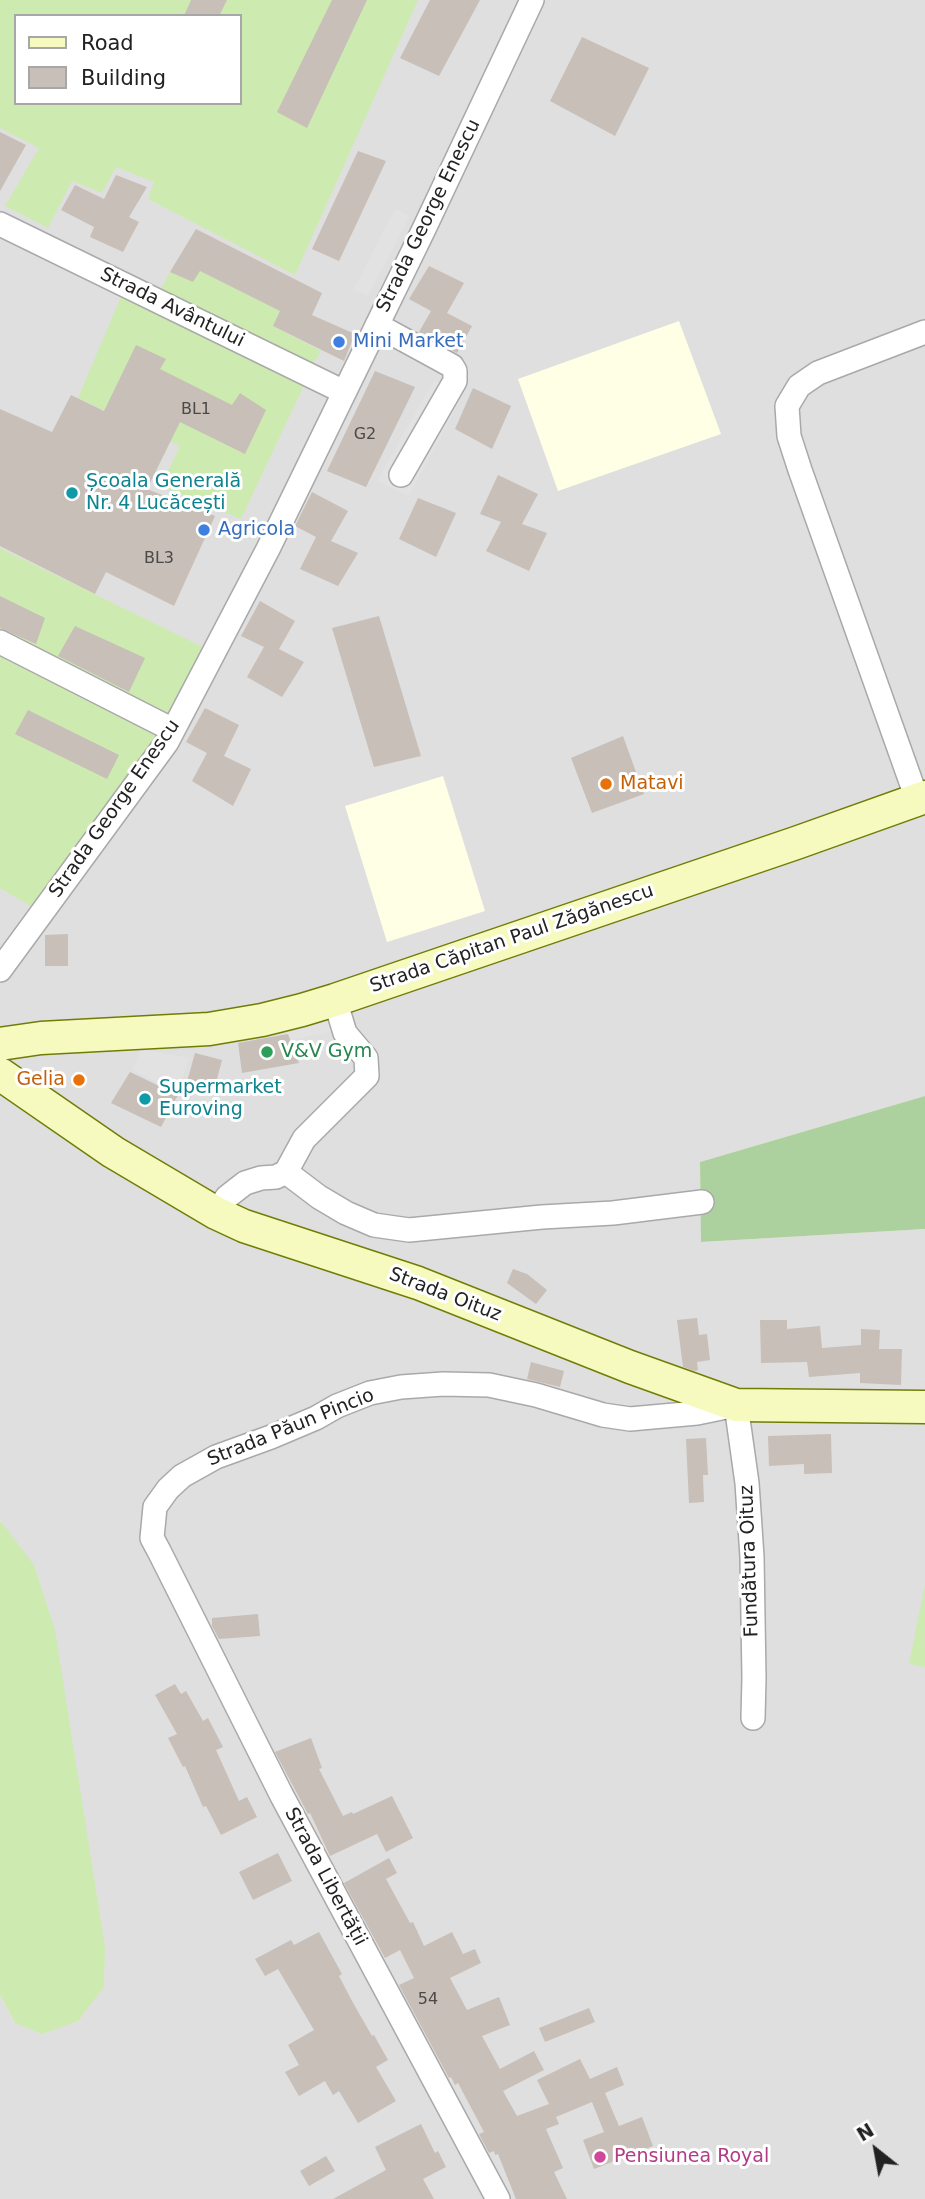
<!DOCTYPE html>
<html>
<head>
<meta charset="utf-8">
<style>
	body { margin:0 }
	#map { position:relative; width:925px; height:2199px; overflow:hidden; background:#f2efe9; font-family:"DejaVu Sans",sans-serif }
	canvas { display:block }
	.legend { position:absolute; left:14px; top:14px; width:228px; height:91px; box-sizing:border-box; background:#fff; border:2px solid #a7a7a7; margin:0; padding:9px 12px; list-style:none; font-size:21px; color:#222 }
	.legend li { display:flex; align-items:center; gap:14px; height:35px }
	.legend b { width:35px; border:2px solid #a7a7a7 }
	.north { position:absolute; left:841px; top:2115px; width:70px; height:70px; -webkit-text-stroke:5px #fff; paint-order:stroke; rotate:329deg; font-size:19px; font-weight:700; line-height:28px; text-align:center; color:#222 }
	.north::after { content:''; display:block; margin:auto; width:24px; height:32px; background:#222; clip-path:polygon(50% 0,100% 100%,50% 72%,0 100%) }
</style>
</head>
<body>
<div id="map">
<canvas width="925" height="2199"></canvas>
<ul class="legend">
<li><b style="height:9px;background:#f7fabf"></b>Road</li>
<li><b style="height:19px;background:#c7bfb8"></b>Building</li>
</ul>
<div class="north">N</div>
</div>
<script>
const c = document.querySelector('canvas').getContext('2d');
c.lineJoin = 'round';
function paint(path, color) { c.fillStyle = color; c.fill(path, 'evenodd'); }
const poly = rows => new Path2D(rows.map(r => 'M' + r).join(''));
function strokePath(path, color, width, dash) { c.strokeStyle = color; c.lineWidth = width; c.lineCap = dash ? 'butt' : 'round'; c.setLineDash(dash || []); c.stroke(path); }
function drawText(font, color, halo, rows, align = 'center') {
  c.font = font + ' "DejaVu Sans",sans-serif'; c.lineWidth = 6; c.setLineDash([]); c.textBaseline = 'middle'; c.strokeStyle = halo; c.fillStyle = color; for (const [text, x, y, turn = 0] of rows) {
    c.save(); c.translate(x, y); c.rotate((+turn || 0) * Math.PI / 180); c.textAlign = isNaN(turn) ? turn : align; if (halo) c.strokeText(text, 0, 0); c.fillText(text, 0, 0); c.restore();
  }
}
paint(poly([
	[0,0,925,0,925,1096,700,1162,702,1242,925,1229,925,2199,0,2199,0,1995,15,2023,2,1522,0,1520],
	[16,16,240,16,240,103,16,103]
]), '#e0dfdf');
paint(poly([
	[679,321,721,434,558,491,518,379],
	[443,776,485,911,387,942,345,806]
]), '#ffffe5');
paint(poly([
	[0,0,418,0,295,275,148,199,154,182,116,167,102,193,72,181,48,228,5,206,39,148,0,128],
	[16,16,240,16,240,103,16,103],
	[200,271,280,311,273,326,321,351,310,368,159,293,170,272,193,282],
	[123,292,306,381,241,519,161,486,180,446,78,398],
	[0,548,207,649,168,720,0,634],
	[0,651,163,733,39,911,0,888],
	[0,1520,34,1565,55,1630,105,1947,104,1987,78,2021,42,2034,15,2023,0,1995],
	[925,1584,925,1667,909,1664]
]), '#cdebb0');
paint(poly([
	[925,1096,925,1229,701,1242,700,1162]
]), '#add19e');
paint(poly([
	[395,209,410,216,368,296,353,290],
	[434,380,463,395,409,496,377,481],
	[333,1015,337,1030,288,1041,285,1027],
	[140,1049,189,1058,178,1093,133,1070]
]), '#e2e2e2');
paint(poly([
	[191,0,227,0,219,16,184,16],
	[332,0,367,0,307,128,277,112],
	[430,0,480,0,439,76,400,58],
	[582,37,649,68,615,136,550,101],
	[0,132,26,145,0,191],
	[358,151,386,161,339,261,312,249],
	[116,175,147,187,129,217,139,222,123,252,90,237,94,227,61,210,75,185,104,199],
	[196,229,322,293,312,315,355,334,344,361,273,326,280,311,200,271,193,282,170,272],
	[429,266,464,283,447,313,472,326,457,353,419,332,431,311,409,299],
	[136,345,166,359,160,369,232,405,240,393,266,410,245,454,180,422,147,489,215,516,174,606,106,572,95,594,0,546,0,409,52,432,71,395,104,411],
	[375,371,415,387,366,487,327,471],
	[473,388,511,406,492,449,455,429],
	[498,475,538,494,522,524,547,533,529,571,486,551,501,522,480,514],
	[312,492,348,511,331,541,358,553,338,586,300,569,316,537,295,526],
	[418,498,456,513,436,557,399,539],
	[0,596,45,618,36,644,0,628],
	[260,601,295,621,279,649,304,662,282,697,247,677,264,647,241,636],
	[379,616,421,756,374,767,332,628],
	[75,626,145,658,129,692,58,656],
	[205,708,239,725,224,756,251,769,233,806,192,781,207,753,186,742],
	[28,710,119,755,107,779,15,734],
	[623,736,644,794,592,813,571,758],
	[68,934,68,966,45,966,45,935],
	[288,1034,299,1063,242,1073,238,1043],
	[195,1053,222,1060,213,1094,185,1089],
	[130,1072,178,1095,161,1127,111,1103],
	[513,1269,527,1274,547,1290,536,1304,507,1283],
	[697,1318,699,1335,707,1334,710,1360,697,1362,698,1370,695,1371,683,1367,677,1320],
	[760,1320,787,1320,787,1329,820,1326,822,1348,861,1345,861,1329,880,1330,879,1349,902,1349,901,1385,860,1383,860,1373,809,1377,807,1362,761,1363],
	[531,1362,564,1371,560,1387,527,1379],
	[831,1434,832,1473,804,1474,804,1464,769,1466,768,1436],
	[706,1438,708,1475,703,1475,704,1502,689,1503,686,1439],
	[258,1614,260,1636,219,1639,212,1626,212,1618],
	[175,1684,181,1694,186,1691,203,1721,208,1718,223,1747,216,1750,239,1801,247,1797,257,1817,221,1835,206,1806,203,1807,185,1766,183,1767,168,1738,177,1734,155,1695],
	[311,1738,322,1768,319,1769,343,1816,352,1812,353,1814,392,1796,413,1838,386,1852,377,1834,330,1856,310,1813,308,1814,275,1752],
	[278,1853,292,1881,253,1900,239,1872],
	[389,1858,397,1873,386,1879,410,1923,413,1922,424,1946,452,1932,463,1954,475,1949,481,1963,450,1978,467,2010,499,1997,510,2025,482,2036,500,2069,534,2051,544,2070,503,2091,517,2116,549,2104,537,2080,580,2059,590,2079,617,2067,624,2085,605,2093,619,2126,642,2117,653,2146,594,2169,583,2140,604,2132,592,2102,556,2117,559,2124,546,2129,563,2168,554,2172,567,2199,516,2199,498,2154,495,2155,494,2151,489,2153,479,2134,484,2132,458,2083,455,2085,451,2077,449,2078,399,1985,414,1978,400,1950,385,1958,344,1883],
	[319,1932,342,1974,339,1976,352,2001,372,2036,374,2035,388,2060,376,2067,396,2101,358,2123,339,2091,333,2095,325,2081,299,2096,285,2072,299,2065,288,2045,314,2030,278,1969,265,1976,255,1959,291,1940,294,1945],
	[589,2008,595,2022,545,2042,539,2028],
	[421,2124,435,2153,438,2151,446,2167,423,2179,434,2199,333,2199,386,2170,375,2147],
	[326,2156,335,2171,309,2186,300,2171]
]), '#c7bfb8');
const street = poly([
	[0,224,344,392],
	[377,325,452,366,455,371,455,381,401,475],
	[0,642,173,730],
	[917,799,800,470,789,436,787,406,799,386,818,373,925,332],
	[0,970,167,742,268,549,424,229,532,0],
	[286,1172,319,1197,346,1213,374,1225,409,1230,542,1217,613,1213,702,1202],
	[216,1213,227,1197,245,1183,261,1178,276,1177,286,1172,304,1139,367,1076,366,1058,345,1033,335,1000],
	[498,2199,282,1796,159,1551,152,1538,155,1507,168,1489,182,1476,216,1457,271,1437,316,1418,337,1406,370,1393,401,1387,443,1384,489,1385,536,1395,603,1415,630,1419,697,1413,736,1405,747,1483,752,1557,754,1678,753,1718]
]);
const secondary = poly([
	[0,1044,41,1038,209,1029,262,1020,302,1010,335,1000,796,843,925,797],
	[0,1074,113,1152,216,1213,244,1226,418,1283,630,1367,736,1405,925,1407]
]);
strokePath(street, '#a9a9a9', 26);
strokePath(secondary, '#707d05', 35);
strokePath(street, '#fff', 23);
strokePath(secondary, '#f7fabf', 32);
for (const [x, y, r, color] of [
	[339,342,7,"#3f7fe0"],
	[72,493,7,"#0f9aa8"],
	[204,530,7,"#3f7fe0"],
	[606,784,7,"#e8710a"],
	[267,1052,7,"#2e9e5b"],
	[79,1080,7,"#e8710a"],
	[145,1099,7,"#0f9aa8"],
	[600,2157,7,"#d1479c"]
]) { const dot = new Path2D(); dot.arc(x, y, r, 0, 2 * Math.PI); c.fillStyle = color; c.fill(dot); strokePath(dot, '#fff', 2.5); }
drawText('16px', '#4b4948', null, [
	["BL1",196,410],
	["G2",365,435],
	["BL3",159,559],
	["54",428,2000]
]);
drawText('19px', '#222', '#fff', [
	["Strada George Enescu",429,216,-64],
	["Strada Avântului",172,308,26],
	["Strada George Enescu",115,809,-55],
	["Strada Căpitan Paul Zăgănescu",512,939,-19],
	["Strada Oituz",445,1295,21],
	["Strada Păun Pincio",291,1428,-22],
	["Fundătura Oituz",750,1561,-92],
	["Strada Libertății",325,1877,62]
]);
drawText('19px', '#366cbe', '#fff', [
	["Mini Market",353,342],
	["Agricola",218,530]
], 'left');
drawText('19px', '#0d838f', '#fff', [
	["Școala Generală",86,482],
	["Nr. 4 Lucăcești",86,504],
	["Supermarket",159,1088],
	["Euroving",159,1110]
], 'left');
drawText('19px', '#c56008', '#fff', [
	["Matavi",620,784],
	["Gelia",65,1080,"right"]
], 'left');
drawText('19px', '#27864d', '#fff', [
	["V&V Gym",281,1052]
], 'left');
drawText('19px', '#b23c85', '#fff', [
	["Pensiunea Royal",614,2157]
], 'left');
</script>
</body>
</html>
